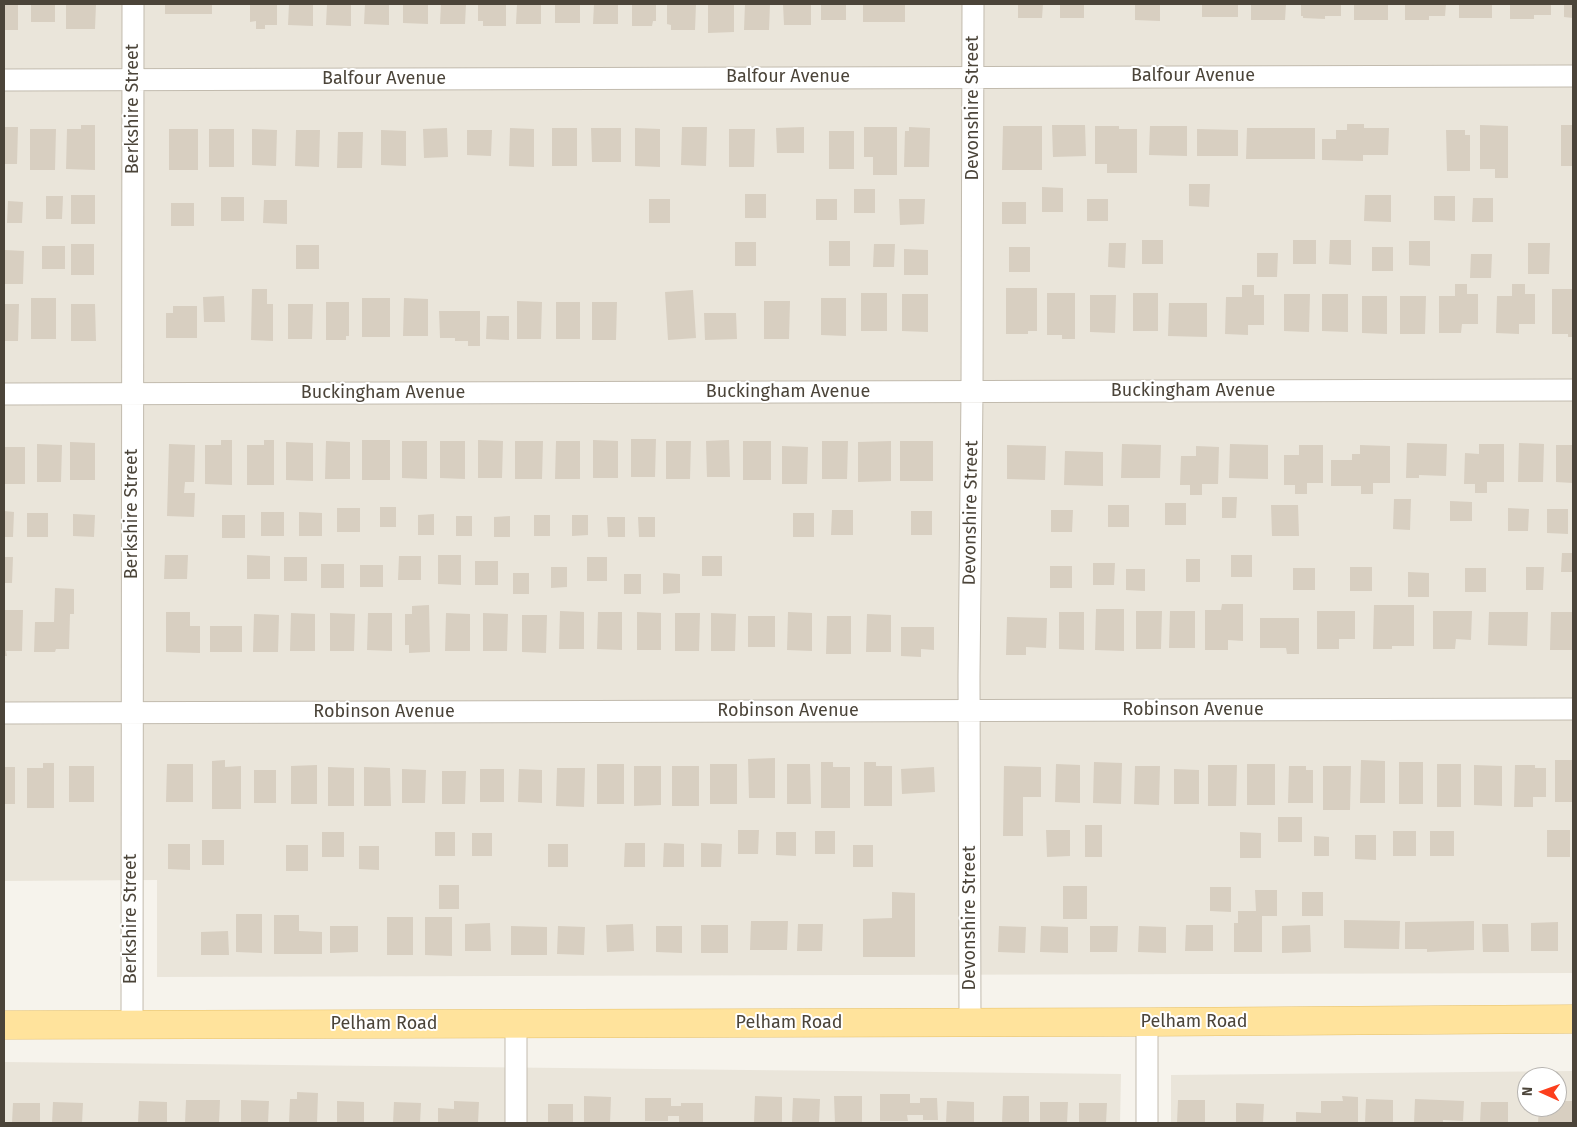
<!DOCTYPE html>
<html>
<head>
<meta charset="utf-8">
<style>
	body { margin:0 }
	#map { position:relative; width:1577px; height:1127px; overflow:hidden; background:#f6f3ec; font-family:"Fira Sans",sans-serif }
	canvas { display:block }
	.frame { position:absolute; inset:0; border:5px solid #4b4439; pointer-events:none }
	.north { position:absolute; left:1517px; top:1067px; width:50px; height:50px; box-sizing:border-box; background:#fff; border:1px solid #b7b4b0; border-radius:50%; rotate:272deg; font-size:14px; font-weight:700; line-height:20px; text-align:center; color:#4b4439 }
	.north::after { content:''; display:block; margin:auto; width:18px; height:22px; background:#fc3f1d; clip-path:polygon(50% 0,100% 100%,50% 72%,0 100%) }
</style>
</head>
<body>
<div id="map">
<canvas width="1577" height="1127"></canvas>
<div class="frame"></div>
<div class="north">N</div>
</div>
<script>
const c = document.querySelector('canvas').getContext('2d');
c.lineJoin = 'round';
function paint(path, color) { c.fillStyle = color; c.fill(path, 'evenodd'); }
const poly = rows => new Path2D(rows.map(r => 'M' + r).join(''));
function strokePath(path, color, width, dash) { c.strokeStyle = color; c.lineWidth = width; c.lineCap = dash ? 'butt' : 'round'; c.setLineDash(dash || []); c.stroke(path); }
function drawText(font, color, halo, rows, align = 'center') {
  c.font = font + ' "Fira Sans",sans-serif'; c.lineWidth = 4; c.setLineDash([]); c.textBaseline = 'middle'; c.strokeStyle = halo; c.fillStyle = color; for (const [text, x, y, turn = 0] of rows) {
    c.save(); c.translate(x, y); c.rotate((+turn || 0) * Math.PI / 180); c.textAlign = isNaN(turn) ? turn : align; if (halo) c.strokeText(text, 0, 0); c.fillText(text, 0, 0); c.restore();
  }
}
paint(poly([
	[4,4,1573,4,1573,973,157,977,157,880,4,881],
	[4,1062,1121,1074,1120,1123,4,1123],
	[1573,1071,1573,1123,1171,1123,1171,1075],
	[1527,1077,1557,1077,1557,1107,1527,1107]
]), '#eae5da');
paint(poly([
	[4,4,18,4,18,30,5,30],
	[31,4,55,4,55,22,31,22],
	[66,4,96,4,95,29,66,29],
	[165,4,212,4,212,14,165,14],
	[250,4,277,4,277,25,265,25,265,29,256,29,256,21,250,22],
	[289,4,313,4,313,26,288,25],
	[327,4,351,4,351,26,326,25],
	[365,4,389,4,389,25,364,24],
	[403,4,428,4,428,24,403,23],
	[441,4,466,4,465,24,440,24],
	[478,4,506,4,506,26,483,26,483,21,478,21],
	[517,4,541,4,541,24,516,24],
	[555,4,580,4,580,23,555,23],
	[594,4,618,4,618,24,593,24],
	[632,4,656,4,656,21,653,21,652,26,632,26],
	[667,4,696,4,695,30,671,30,671,25,667,24],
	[708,4,734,4,734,32,708,33],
	[745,4,770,4,769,30,744,30],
	[783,4,811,4,811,25,784,25],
	[821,4,846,4,846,20,821,20],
	[863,4,905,4,905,22,863,22],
	[1018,4,1043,4,1042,18,1018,18],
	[1060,4,1084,4,1084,18,1060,18],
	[1135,4,1160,4,1160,21,1135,20],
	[1202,4,1238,4,1238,17,1202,17],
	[1251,4,1286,4,1285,20,1251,20],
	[1301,4,1341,4,1341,16,1325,16,1325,19,1303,18,1303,16,1301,16],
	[1354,4,1388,4,1388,20,1354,20],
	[1405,4,1446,4,1445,16,1429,16,1429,20,1405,20],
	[1459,4,1492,4,1492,18,1459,18],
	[1510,4,1551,4,1551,15,1534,15,1534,19,1510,19],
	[1564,4,1573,4,1573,18,1564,17],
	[1347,124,1364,124,1364,128,1389,128,1388,155,1363,155,1363,161,1322,160,1322,139,1336,139,1336,130,1347,130],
	[81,125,95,125,95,170,66,169,67,129,81,129],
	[1052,125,1085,125,1086,156,1053,157],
	[1480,125,1508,126,1508,178,1495,178,1495,169,1480,169],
	[1561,125,1573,125,1573,166,1561,166],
	[1003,126,1042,126,1042,170,1002,170],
	[1095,126,1119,126,1119,129,1137,129,1137,173,1107,173,1107,164,1095,164],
	[1150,126,1187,126,1187,156,1149,155],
	[4,127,18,127,17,164,4,164],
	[682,127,707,127,706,166,681,165],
	[804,127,804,153,777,153,776,128],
	[864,127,897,127,897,175,873,175,873,157,864,157],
	[909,127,930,128,929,167,904,167,905,131,909,131],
	[447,128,448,157,424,158,423,129],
	[510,128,534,129,534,167,509,166],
	[552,128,577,128,577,166,552,166],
	[591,128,621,128,621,162,592,162],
	[635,128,660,129,660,167,635,166],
	[1247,128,1315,128,1315,159,1246,159],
	[30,129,56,129,55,170,30,170],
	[169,129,198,129,198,170,169,170],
	[209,129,234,129,234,167,209,167],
	[252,129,277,130,276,166,252,165],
	[729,129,755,129,754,167,729,167],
	[1197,129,1238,130,1238,156,1197,156],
	[296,130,320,130,319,167,295,166],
	[381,130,406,131,406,166,381,165],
	[467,130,492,130,491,156,467,155],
	[1446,130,1465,130,1465,135,1470,135,1470,171,1447,171],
	[829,131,854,131,854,169,829,169],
	[338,132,363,132,362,168,337,168],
	[1189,184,1210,184,1209,207,1189,206],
	[1042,187,1063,188,1063,212,1042,212],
	[854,189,875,189,875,213,854,213],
	[745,194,766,194,766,218,745,218],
	[71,195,95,195,95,224,71,224],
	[1365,195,1391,195,1391,222,1364,221],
	[46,196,63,196,62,219,46,219],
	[1434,196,1455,196,1455,221,1434,220],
	[221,197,244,197,244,221,221,221],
	[1473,198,1493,198,1493,222,1472,222],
	[649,199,670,199,670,223,649,223],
	[816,199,837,199,837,220,816,220],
	[899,199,925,199,924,224,900,225],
	[1087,199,1108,199,1108,221,1087,221],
	[264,200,287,200,287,224,263,223],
	[8,201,23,202,22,223,7,223],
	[1002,202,1026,202,1026,224,1002,224],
	[171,203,194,203,194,226,171,226],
	[1142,240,1163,240,1163,264,1142,264],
	[1293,240,1316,240,1316,264,1293,264],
	[1330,240,1351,240,1351,265,1329,264],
	[829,241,850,241,850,266,829,266],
	[1409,241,1430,241,1430,266,1409,265],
	[735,242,756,242,756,266,735,266],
	[1109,243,1126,243,1125,268,1108,267],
	[1528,243,1550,243,1549,274,1528,274],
	[71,244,94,244,94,275,71,275],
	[874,244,895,244,894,267,873,267],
	[296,245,319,245,319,269,296,269],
	[42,246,65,246,65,269,42,269],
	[1009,247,1030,247,1030,272,1009,272],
	[1372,247,1393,247,1393,271,1372,271],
	[904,249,928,250,928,275,904,275],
	[5,250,24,251,23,284,4,284],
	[1257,253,1278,253,1277,277,1257,277],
	[1471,254,1492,254,1491,278,1470,278],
	[1455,284,1467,284,1467,294,1478,294,1478,324,1462,324,1461,333,1439,333,1439,296,1455,296],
	[1512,284,1525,284,1525,294,1535,294,1535,324,1519,324,1519,334,1496,333,1497,296,1512,296],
	[1242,285,1254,285,1254,295,1264,295,1264,325,1248,325,1248,335,1225,334,1226,297,1242,297],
	[1006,288,1037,288,1037,331,1028,331,1028,334,1006,334],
	[252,289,267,289,267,304,273,304,273,341,251,340],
	[1552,289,1573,289,1573,337,1568,337,1568,334,1552,334],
	[693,290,696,338,668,340,665,292],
	[861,293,887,293,887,331,861,331],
	[1047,293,1075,293,1075,339,1062,339,1062,335,1047,335],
	[1133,293,1158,293,1158,331,1133,331],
	[902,294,928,294,928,332,902,331],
	[1284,294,1310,294,1309,332,1284,331],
	[1322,294,1348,294,1348,332,1322,331],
	[1090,295,1116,295,1115,333,1090,332],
	[224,296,225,322,204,322,203,297],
	[1362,296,1387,296,1387,334,1362,333],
	[1400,296,1426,296,1425,334,1400,334],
	[31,298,56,298,56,339,31,339],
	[362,298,390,298,390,337,362,337],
	[404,298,428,299,428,336,403,336],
	[821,298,846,298,846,336,821,335],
	[517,301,542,302,541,339,517,339],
	[764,301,790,301,789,339,764,339],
	[326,302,349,302,349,336,346,336,346,340,326,340],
	[556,302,580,302,580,339,556,339],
	[592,302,617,302,616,340,592,340],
	[1169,303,1207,303,1207,337,1168,336],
	[4,304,19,304,18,341,4,341],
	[71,304,95,304,96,341,71,341],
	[288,304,313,304,312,339,288,339],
	[173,306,197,306,197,338,166,338,166,313,173,313],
	[439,311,480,311,480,346,468,346,468,341,455,341,455,338,440,338],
	[704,313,736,313,737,339,705,340],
	[487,316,509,316,509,340,486,339],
	[631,439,656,439,655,477,631,477],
	[221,440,232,440,232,485,205,484,205,445,221,445],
	[264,440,274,440,274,485,247,485,247,445,264,445],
	[362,440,390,440,390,480,362,480],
	[478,440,503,441,502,478,478,478],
	[593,440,618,441,618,478,593,478],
	[729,440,730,477,707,477,706,441],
	[326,441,350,442,350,479,325,479],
	[402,441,427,441,427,479,402,478],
	[440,441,465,441,465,479,440,478],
	[515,441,543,441,542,479,515,479],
	[556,441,580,441,580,479,555,479],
	[666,441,691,441,690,479,666,479],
	[743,441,771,441,771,480,743,480],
	[822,441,848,441,847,479,822,479],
	[891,441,891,481,858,482,858,442],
	[900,441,933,441,933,481,900,481],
	[70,442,95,443,95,480,70,480],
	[286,442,313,443,313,481,286,480],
	[1407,443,1447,444,1446,476,1419,475,1419,478,1406,478],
	[1519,443,1544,444,1543,482,1518,482],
	[37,444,62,445,61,482,37,482],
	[169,444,195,445,194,482,185,482,184,493,195,493,194,517,167,516],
	[1122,444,1161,445,1160,478,1121,478],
	[1230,444,1268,445,1268,479,1229,478],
	[1479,444,1504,444,1504,482,1487,482,1487,493,1475,493,1475,484,1464,484,1465,453,1479,454],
	[1007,445,1046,446,1045,480,1007,479],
	[1299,445,1323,445,1323,483,1307,483,1307,494,1295,494,1295,485,1284,485,1284,455,1299,455],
	[1360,445,1390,446,1390,483,1373,483,1373,494,1361,494,1361,486,1331,486,1331,460,1352,460,1352,454,1360,454],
	[1556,445,1573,445,1573,483,1556,482],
	[782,446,808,447,807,484,782,484],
	[1196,446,1219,447,1218,484,1202,484,1202,495,1190,495,1190,485,1180,485,1181,456,1196,456],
	[4,447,25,447,25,484,4,484],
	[1065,451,1103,452,1103,486,1064,485],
	[1222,497,1237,497,1236,518,1222,518],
	[1394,499,1411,499,1410,530,1393,529],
	[1450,501,1472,502,1472,521,1450,521],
	[1165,503,1186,503,1186,525,1165,525],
	[1108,505,1129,505,1129,527,1108,527],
	[1271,505,1298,505,1299,536,1272,536],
	[380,507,396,507,396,527,380,527],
	[337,508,360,508,360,532,337,532],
	[1508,508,1529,509,1528,531,1508,531],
	[1547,509,1568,509,1568,534,1547,533],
	[832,510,853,510,853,535,831,535],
	[1051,510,1073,510,1072,532,1051,532],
	[4,511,14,512,13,537,4,537],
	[911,511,932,511,932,535,911,535],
	[261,512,284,512,284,536,261,536],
	[299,512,322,513,322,536,299,536],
	[27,513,48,513,48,537,27,537],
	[793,513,814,513,814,537,793,537],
	[73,514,95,515,94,537,73,536],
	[434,514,434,535,418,535,418,515],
	[222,515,245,515,245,538,222,538],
	[534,515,550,515,550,536,534,536],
	[572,515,588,515,588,535,572,536],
	[456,516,472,516,472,536,456,536],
	[510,516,510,537,494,537,494,517],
	[607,517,625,517,625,537,608,537],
	[638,517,655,517,655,537,639,537],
	[1562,553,1573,553,1573,572,1561,572],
	[165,555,188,555,187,579,164,579],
	[247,555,270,556,270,579,247,579],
	[438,555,461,555,461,585,438,584],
	[1231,555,1252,555,1252,577,1231,577],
	[399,556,421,556,421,580,398,580],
	[702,556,722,556,722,576,702,576],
	[4,557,13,557,12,583,4,583],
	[284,557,307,557,307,581,284,581],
	[587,557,607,557,607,581,587,581],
	[1186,559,1200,559,1200,582,1186,582],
	[475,561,498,561,498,585,475,585],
	[1093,563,1115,563,1114,585,1093,585],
	[321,564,344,564,344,588,321,588],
	[360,565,383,565,383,587,360,587],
	[1050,566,1072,566,1072,588,1050,588],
	[551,567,567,567,567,587,551,588],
	[1350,567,1372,567,1372,591,1350,591],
	[1526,567,1544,567,1543,590,1526,590],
	[1293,568,1315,568,1315,590,1293,590],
	[1465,568,1486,568,1486,592,1465,592],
	[1126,569,1145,569,1145,591,1126,590],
	[1408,572,1429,573,1429,597,1408,597],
	[513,573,529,573,529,594,513,594],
	[663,573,680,574,680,593,663,594],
	[624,574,641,574,641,594,624,594],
	[55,588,74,589,74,614,70,614,69,649,56,649,55,652,34,652,35,622,54,622],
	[1222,604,1243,604,1243,641,1228,640,1228,650,1205,650,1205,610,1221,610],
	[429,605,430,652,409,653,409,645,405,645,405,614,412,614,412,606],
	[1374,605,1414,605,1414,646,1392,646,1392,649,1373,649],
	[1096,609,1124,609,1124,651,1095,650],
	[4,610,23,610,22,651,6,651,7,656,4,656],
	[560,611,584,612,584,649,559,649],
	[1136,611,1162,611,1161,649,1136,649],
	[1170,611,1195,611,1195,648,1169,648],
	[1317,611,1355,611,1355,639,1339,639,1339,649,1317,649],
	[1433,611,1472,611,1471,640,1456,639,1455,649,1433,649],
	[166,612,190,612,190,626,200,626,200,653,166,652],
	[598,612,622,612,622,650,597,649],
	[637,612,661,613,661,650,637,650],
	[788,612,812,613,812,651,787,650],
	[1059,612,1084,612,1084,650,1059,649],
	[1489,612,1528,612,1527,646,1488,645],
	[1551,612,1573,612,1573,650,1550,650],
	[291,613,315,614,315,651,290,651],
	[330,613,355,614,354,651,330,651],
	[368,613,392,613,392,651,367,650],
	[446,613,470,614,470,651,445,651],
	[483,613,508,614,507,651,483,651],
	[675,613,700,613,699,651,675,651],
	[711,613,736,614,735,651,711,651],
	[254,614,279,615,278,652,253,652],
	[867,614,891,615,891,652,866,652],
	[522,615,547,615,546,653,522,652],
	[748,616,775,616,775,647,748,647],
	[827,616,851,616,851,654,826,654],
	[1007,617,1047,618,1046,648,1026,647,1026,655,1006,655],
	[1260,618,1299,618,1299,654,1287,654,1286,648,1260,648],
	[210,626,242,626,242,652,210,652],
	[901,627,934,627,934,650,921,649,921,657,901,656],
	[775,758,775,798,749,798,748,759],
	[225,760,225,767,241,766,241,809,212,809,212,761],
	[1361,760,1385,761,1385,803,1360,803],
	[1555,760,1573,760,1573,802,1555,802],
	[821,762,833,762,833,767,850,767,850,808,821,808],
	[864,762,876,762,876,766,892,766,892,806,864,806],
	[1094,762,1122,763,1121,804,1093,803],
	[1399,762,1423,762,1423,804,1399,804],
	[43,763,54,763,54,808,27,808,27,768,43,768],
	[167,764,193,764,193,802,166,802],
	[597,764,624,764,624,804,597,804],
	[710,764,737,764,737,804,710,804],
	[787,764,810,764,811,804,787,804],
	[1056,764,1080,765,1080,803,1055,802],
	[1247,764,1275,764,1275,805,1247,805],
	[1437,764,1461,764,1461,807,1437,807],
	[317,765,317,804,291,804,291,766],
	[1208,765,1237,765,1236,806,1208,806],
	[1474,765,1502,766,1502,806,1474,805],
	[1515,765,1535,765,1535,768,1546,768,1546,797,1533,797,1533,807,1514,807],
	[69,766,94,766,94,802,69,802],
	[634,766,661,766,661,805,634,806],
	[672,766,699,766,699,806,672,806],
	[1004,766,1041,767,1041,797,1023,797,1023,836,1003,836],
	[1135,766,1160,766,1159,805,1134,804],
	[1289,766,1306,766,1306,770,1313,770,1313,803,1288,803],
	[1323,766,1351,766,1350,810,1323,810],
	[4,767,15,767,15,804,4,804],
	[328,767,354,768,354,806,328,806],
	[364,767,390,768,391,806,364,806],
	[934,767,935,792,902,794,901,769],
	[557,768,585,768,584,807,556,806],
	[402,769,426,770,425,803,402,803],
	[480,769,504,769,504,802,480,802],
	[519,769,542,770,542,803,518,802],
	[1174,769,1199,770,1199,804,1174,804],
	[254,770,276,770,276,803,254,803],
	[442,771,466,771,465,804,442,804],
	[1278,817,1302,817,1302,842,1278,842],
	[1085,825,1102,825,1102,857,1085,857],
	[738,830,759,830,758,854,738,854],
	[1046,830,1070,830,1070,856,1047,857],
	[1547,830,1570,830,1570,857,1547,857],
	[815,831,835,831,835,854,815,854],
	[1393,831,1416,831,1416,856,1393,856],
	[1430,831,1454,831,1454,856,1430,856],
	[322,832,344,832,344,857,322,857],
	[435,832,455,832,455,856,435,856],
	[776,832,796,832,796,856,776,855],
	[1240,832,1261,833,1261,858,1240,858],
	[472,833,492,833,492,856,472,856],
	[1355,835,1376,835,1376,860,1355,859],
	[1314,836,1329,837,1329,856,1314,856],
	[202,840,224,840,224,865,202,865],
	[625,843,645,843,645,867,624,867],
	[664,843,684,844,684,867,663,867],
	[701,843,722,844,721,867,701,867],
	[168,844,190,844,190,870,168,869],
	[548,844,568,844,568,867,548,867],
	[286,845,308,845,308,871,286,871],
	[853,845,873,845,873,867,853,867],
	[359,846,379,846,379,870,359,869],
	[439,885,459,885,459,909,439,909],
	[1063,886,1087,886,1087,919,1063,919],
	[1210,887,1231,887,1231,912,1210,911],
	[1255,890,1277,890,1277,916,1262,916,1262,952,1234,952,1234,923,1238,923,1238,911,1256,911],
	[892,892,915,893,915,957,863,957,863,919,892,918],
	[1302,892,1323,892,1323,916,1302,916],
	[236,914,262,914,262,953,236,952],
	[274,915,299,915,299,931,322,932,322,954,274,954],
	[387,917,413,917,413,955,387,955],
	[425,917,452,917,452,956,425,955],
	[1344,920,1400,921,1399,949,1344,948],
	[751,921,788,921,787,950,750,950],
	[1474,921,1474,950,1427,952,1427,949,1405,949,1405,922],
	[1558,922,1558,951,1531,951,1531,923],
	[490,923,491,951,465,951,465,924],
	[633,924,634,951,607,952,606,925],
	[798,924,823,924,822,951,797,951],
	[1482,924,1508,924,1509,952,1483,952],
	[701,925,728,925,728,953,701,953],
	[1186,925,1213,925,1213,951,1185,951],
	[1310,925,1311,952,1282,953,1282,926],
	[330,926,358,926,358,952,330,953],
	[511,926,547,927,547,955,511,955],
	[558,926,585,927,584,955,557,954],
	[656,926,682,926,682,953,656,952],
	[999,926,1026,927,1025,953,998,952],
	[1041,926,1068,927,1068,953,1040,952],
	[1090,926,1118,926,1117,952,1090,952],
	[1139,926,1166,927,1166,953,1138,952],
	[228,931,229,955,201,955,201,932],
	[297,1092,318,1093,317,1123,289,1123,290,1099,297,1099],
	[880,1094,910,1094,910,1103,920,1103,920,1098,937,1098,938,1120,923,1120,923,1115,907,1115,908,1121,880,1121],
	[584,1096,611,1097,610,1123,584,1122],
	[755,1096,782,1097,782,1123,754,1123],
	[834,1096,862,1096,862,1123,835,1123],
	[1003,1096,1029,1096,1029,1123,1002,1123],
	[1342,1096,1358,1097,1358,1123,1296,1123,1296,1112,1321,1113,1321,1101,1343,1101],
	[645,1098,671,1098,671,1106,681,1106,681,1103,703,1103,703,1123,679,1123,679,1116,668,1116,668,1121,645,1121],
	[793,1098,820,1099,819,1123,792,1123],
	[1366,1099,1393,1100,1393,1123,1365,1123],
	[1415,1099,1464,1101,1463,1121,1443,1120,1443,1123,1414,1123],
	[186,1100,220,1100,219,1123,185,1123],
	[241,1100,269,1101,268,1123,241,1123],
	[1178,1100,1205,1100,1205,1123,1177,1123],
	[139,1101,167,1102,167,1123,138,1123],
	[337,1101,364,1102,364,1123,337,1123],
	[454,1101,479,1102,478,1123,438,1123,438,1108,454,1109],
	[947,1101,974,1102,974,1123,946,1123],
	[1557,1101,1573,1101,1573,1123,1538,1123,1539,1107,1557,1107],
	[53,1102,83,1103,82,1123,52,1123],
	[394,1102,421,1103,420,1123,393,1123],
	[1040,1102,1068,1102,1067,1123,1040,1123],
	[1481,1102,1508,1102,1508,1123,1480,1123],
	[13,1103,40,1103,40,1123,12,1123],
	[1079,1103,1107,1103,1106,1123,1079,1123],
	[1236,1103,1264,1104,1263,1123,1236,1123],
	[548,1104,573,1104,573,1123,548,1123]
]), '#d8cfc1');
const minor = poly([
	[4,80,1573,76],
	[4,394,1573,390],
	[4,713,1573,709],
	[970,1022,969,676,972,392,973,4],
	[132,1025,133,4],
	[516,1123,516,1023],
	[1147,1123,1147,1022]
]);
const major = poly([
	[4,1025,1147,1022,1573,1019]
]);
strokePath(minor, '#c2bbae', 23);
strokePath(major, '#e6c16a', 29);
strokePath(minor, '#fff', 21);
strokePath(major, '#ffe39c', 28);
drawText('18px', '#4b4439', '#fff', [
	["Balfour Avenue",1193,76],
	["Balfour Avenue",788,77],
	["Balfour Avenue",384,79],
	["Devonshire Street",973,108,-90],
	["Berkshire Street",133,109,-90],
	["Buckingham Avenue",1193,391],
	["Buckingham Avenue",788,392],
	["Buckingham Avenue",383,393],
	["Devonshire Street",971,513,-89],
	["Berkshire Street",132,514,-90],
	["Robinson Avenue",1193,710],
	["Robinson Avenue",788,711],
	["Robinson Avenue",384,712],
	["Devonshire Street",970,918,-90],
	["Berkshire Street",131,919,-90],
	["Pelham Road",1194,1022],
	["Pelham Road",789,1023],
	["Pelham Road",384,1024]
]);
</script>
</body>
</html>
